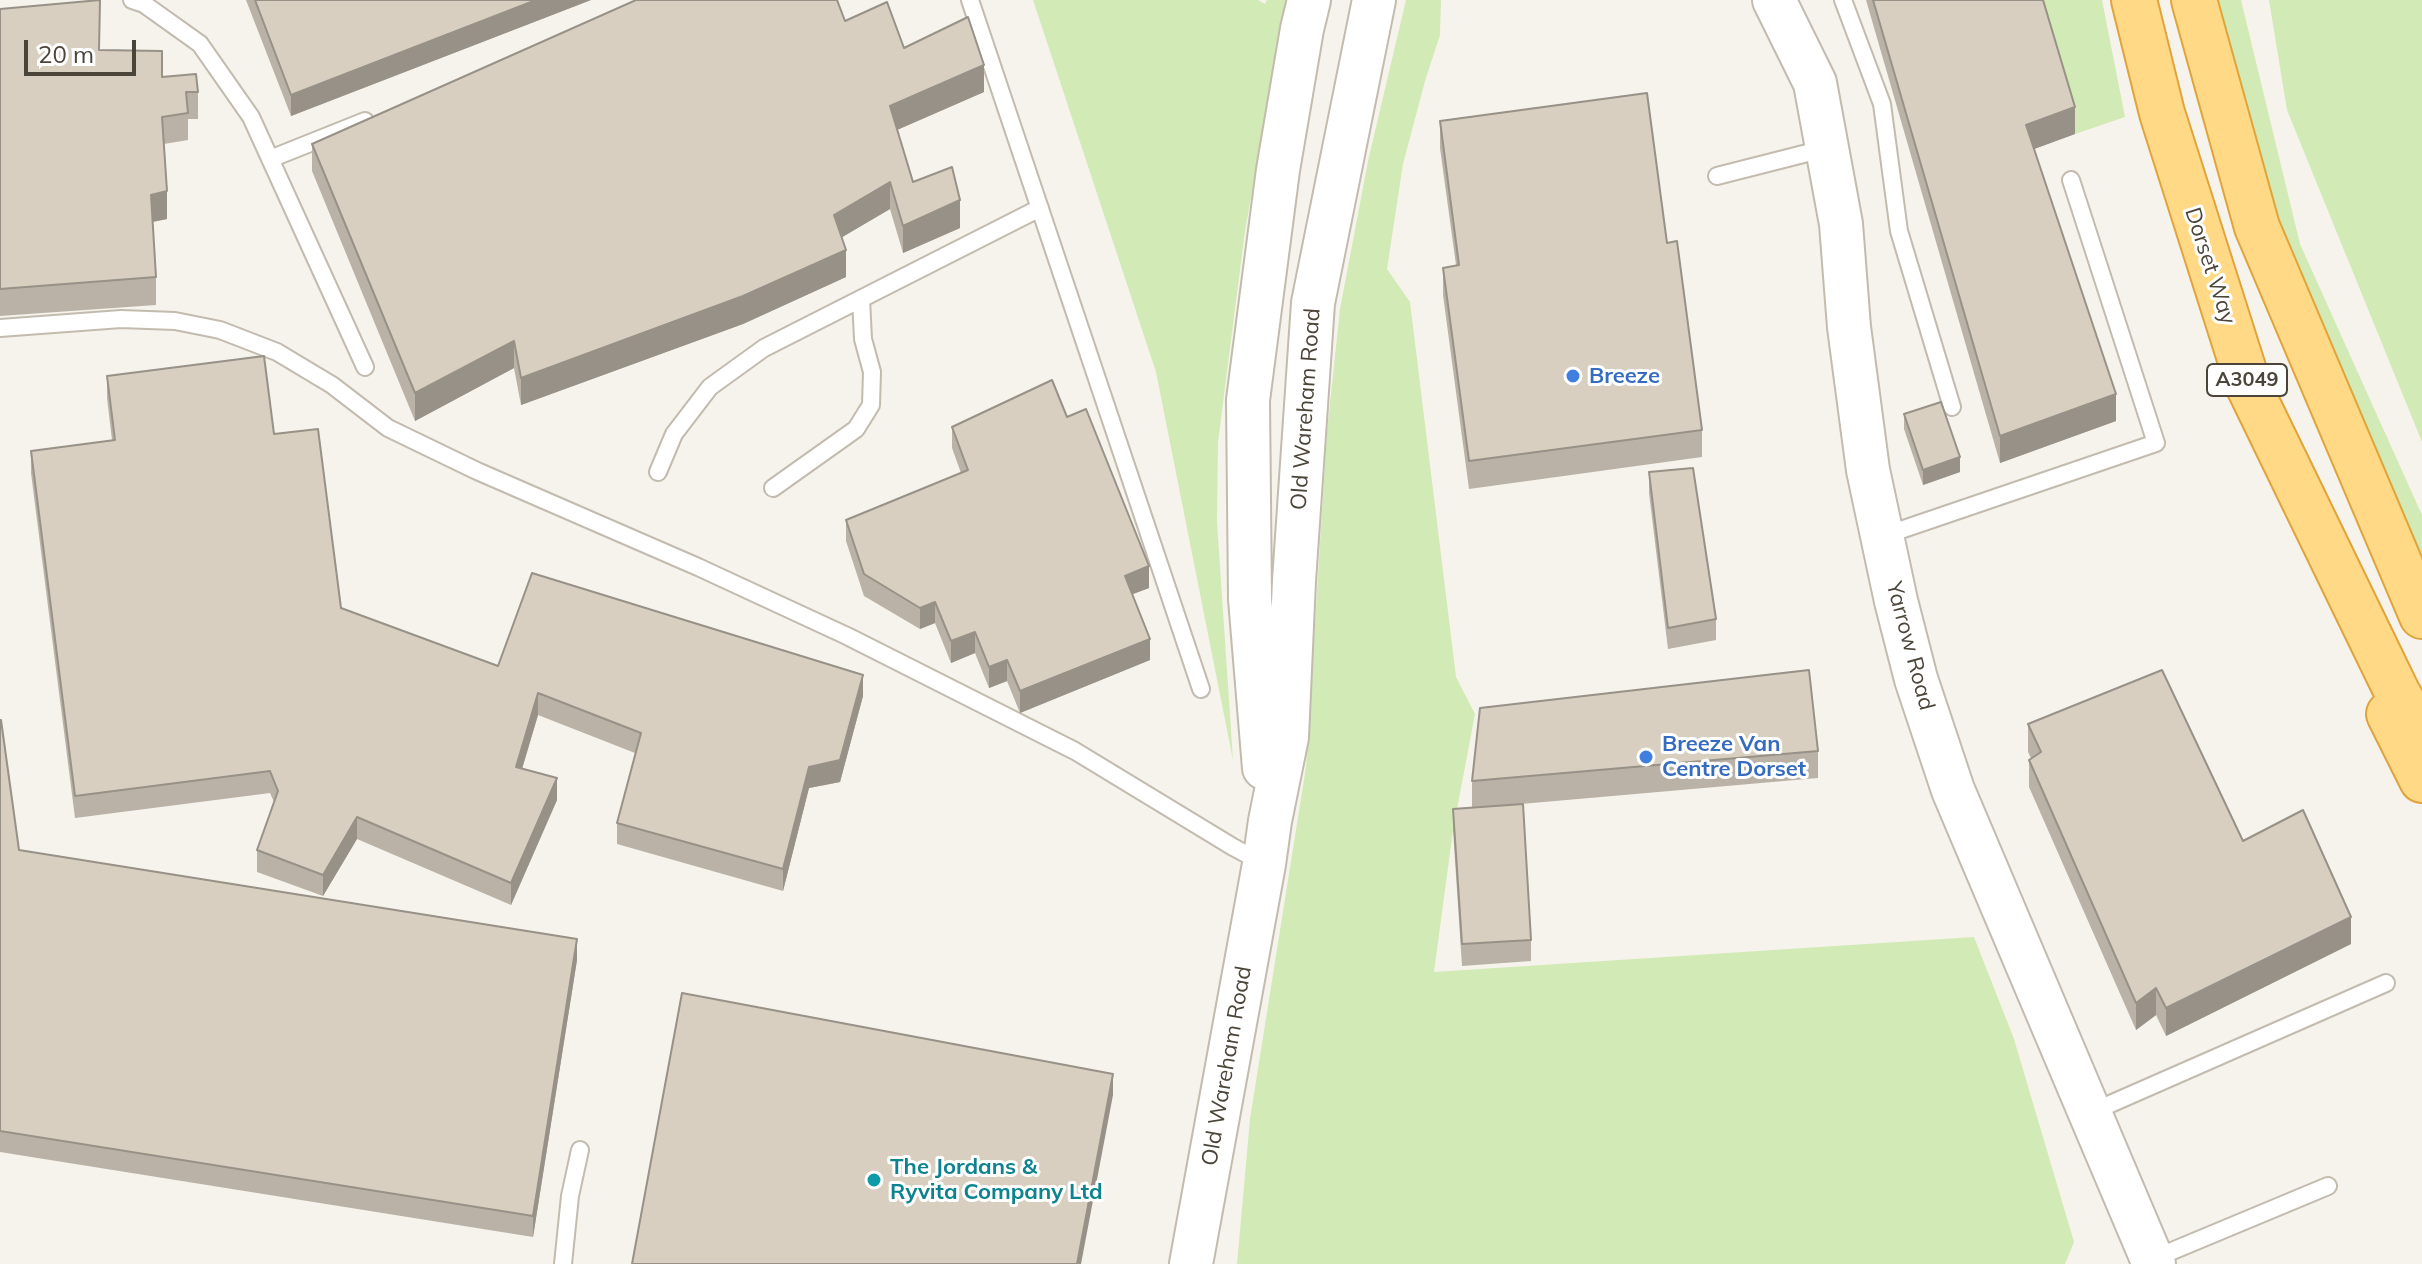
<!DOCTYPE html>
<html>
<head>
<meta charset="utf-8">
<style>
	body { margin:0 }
	#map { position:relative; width:2422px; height:1264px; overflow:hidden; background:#f6f3ec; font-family:Mulish,sans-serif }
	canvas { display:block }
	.scale { position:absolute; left:24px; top:40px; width:112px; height:36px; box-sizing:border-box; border:4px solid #4b4439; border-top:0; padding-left:10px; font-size:24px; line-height:28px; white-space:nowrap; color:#4b4439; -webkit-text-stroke:6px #fff; paint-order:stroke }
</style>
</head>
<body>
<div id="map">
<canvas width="2422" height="1264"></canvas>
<div class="scale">20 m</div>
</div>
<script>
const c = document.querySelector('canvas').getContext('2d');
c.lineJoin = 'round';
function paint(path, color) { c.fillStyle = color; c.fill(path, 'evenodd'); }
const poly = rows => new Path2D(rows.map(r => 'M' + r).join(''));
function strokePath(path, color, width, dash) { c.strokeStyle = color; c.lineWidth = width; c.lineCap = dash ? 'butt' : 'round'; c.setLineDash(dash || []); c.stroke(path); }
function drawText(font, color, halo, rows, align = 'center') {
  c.font = font + ' Mulish,sans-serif'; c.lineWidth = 6; c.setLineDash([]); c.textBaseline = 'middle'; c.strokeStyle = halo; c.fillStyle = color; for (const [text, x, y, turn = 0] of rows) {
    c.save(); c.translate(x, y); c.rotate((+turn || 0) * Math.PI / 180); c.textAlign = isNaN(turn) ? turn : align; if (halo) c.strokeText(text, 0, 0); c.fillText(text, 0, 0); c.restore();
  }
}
paint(poly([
	[1033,0,1258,0,1265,4,1267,0,1286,0,1245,231,1218,442,1217,522,1233,760,1156,372],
	[1406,0,1441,0,1440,35,1425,81,1403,164,1387,269,1410,302,1456,677,1475,714,1453,830,1434,972,1974,937,2014,1039,2074,1242,2065,1264,1237,1264,1250,1119,1306,767,1327,432,1340,309,1368,161],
	[2035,0,2102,0,2125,117,2075,134],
	[2194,0,2241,0,2300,244,2422,515,2422,616],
	[2269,0,2422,0,2422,442,2287,110]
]), '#d2eab5');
const service = poly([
	[132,0,144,4,200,44,251,117,365,367],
	[970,0,1201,689],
	[1843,0,1882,104,1899,231,1952,407],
	[270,159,365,121],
	[1717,176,1827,148],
	[0,328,121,319,175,321,220,330,277,352,332,385,388,428,477,471,698,567,847,636,1075,751,1233,847,1263,863],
	[658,472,674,434,710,387,764,348,1040,208],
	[773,488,856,429,871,405,872,372,863,339,861,299],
	[1883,536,2156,443,2071,180],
	[2092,1112,2386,983],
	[2153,1259,2328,1186],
	[563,1264,570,1196,580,1150]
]);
const tertiary = poly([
	[1774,0,1815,83,1841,224,1849,327,1868,470,1896,601,1916,679,1953,790,2154,1264],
	[1264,768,1250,599,1248,400,1278,170,1302,29,1309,0],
	[1191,1264,1264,864,1270,821,1287,737,1294,581,1313,303,1374,0]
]);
const trunk = poly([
	[2134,0,2162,113,2249,387,2397,692,2422,736],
	[2194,0,2257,227,2422,616],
	[2389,714,2422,780]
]);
strokePath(service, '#c2bbae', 20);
strokePath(tertiary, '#c2bbae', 46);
strokePath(trunk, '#e0a43c', 48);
strokePath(service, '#fff', 16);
strokePath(tertiary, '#fff', 42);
strokePath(trunk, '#ffd985', 44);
paint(poly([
	[246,0,591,0,291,116],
	[1866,0,2043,0,2075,134,2034,149,2116,421,2000,463],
	[0,9,198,92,198,119,188,119,188,140,164,144,167,219,153,222,156,277,156,305,0,316],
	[845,21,904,48,984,92,897,130,913,182,960,228,903,253,890,209,842,237,846,277,743,324,521,405,514,368,415,421,312,171,312,144],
	[1440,121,1667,243,1702,430,1702,457,1469,489,1443,295,1443,268,1456,265,1440,148],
	[107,376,274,434,341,608,498,666,863,696,840,782,809,788,783,891,617,844,617,823,635,753,538,715,522,769,557,800,511,905,357,839,323,896,257,872,257,850,274,802,270,793,75,818,31,473,31,451,112,440,107,398],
	[1904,414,1960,472,1923,485,1904,429],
	[1067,417,1149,588,1133,594,1150,660,1020,713,1007,681,989,688,975,653,951,663,935,623,920,629,864,596,846,541,846,520,961,473,952,448,952,427],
	[1649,472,1716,619,1716,640,1668,649,1649,493],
	[0,720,19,850,577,960,533,1237,0,1152],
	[2028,724,2243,841,2351,944,2166,1036,2156,1015,2136,1030,2029,787,2029,760,2031,758,2028,752],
	[1818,751,1818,778,1521,804,1531,940,1531,961,1462,966,1453,830,1453,809,1472,807,1472,781]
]), '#bab2a6');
paint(poly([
	[536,0,591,0,291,116,291,95],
	[984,65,984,92,890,133,890,106],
	[2075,107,2075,134,2026,152,2026,125],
	[890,182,890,209,834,242,834,215],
	[167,191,167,219,151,222,151,195],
	[960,200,960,228,903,253,903,226],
	[846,250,846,277,743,324,521,405,521,378],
	[514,341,514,368,415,421,415,393],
	[2116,394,2116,421,2000,463,2000,436],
	[1960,457,1960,472,1923,485,1923,470],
	[1149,566,1149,588,1125,597,1125,576],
	[935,602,935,623,920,629,920,608],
	[975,632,975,653,951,663,951,641],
	[1150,639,1150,660,1020,713,1020,691],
	[1007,660,1007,681,989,688,989,667],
	[863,675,863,696,840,782,809,788,783,891,783,869,809,767],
	[538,693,538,715,516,789,516,767],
	[557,778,557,800,511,905,511,883],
	[357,817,357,839,323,896,323,875],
	[2351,917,2351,944,2166,1036,2166,1008],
	[577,939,577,960,533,1237,533,1216],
	[2156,988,2156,1015,2136,1030,2136,1003],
	[1113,1074,1113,1095,1081,1264,1077,1264]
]), '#979187');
const building = poly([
	[100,0,99,50,162,51,162,77,196,74,198,92,186,92,188,113,162,117,167,191,151,195,156,277,0,289,0,9,100,0],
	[255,0,536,0,291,95,255,0],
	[636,0,837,0,845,21,887,2,904,48,968,17,984,65,890,106,913,182,952,167,960,200,903,226,890,182,834,215,846,250,743,296,521,378,514,341,415,393,312,144,636,0],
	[1873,0,2043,0,2075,107,2026,125,2116,394,2000,436,1873,0],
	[1647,93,1667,243,1677,241,1702,430,1469,461,1443,268,1459,265,1440,121,1647,93],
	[264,356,274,434,318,429,341,608,498,666,532,573,863,675,840,760,809,767,783,869,617,823,641,733,538,693,516,767,557,778,511,883,357,817,323,875,257,850,278,791,270,771,75,796,31,451,115,440,107,376,264,356],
	[1052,380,1067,417,1086,409,1149,566,1125,576,1150,639,1020,691,1007,660,989,667,975,632,951,641,935,602,920,608,864,574,846,520,968,470,952,427,1052,380],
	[1941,402,1960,457,1923,470,1904,414,1941,402],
	[1693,468,1716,619,1668,628,1649,472,1693,468],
	[1809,670,1818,751,1472,781,1480,708,1809,670],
	[2162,670,2243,841,2303,810,2351,917,2166,1008,2156,988,2136,1003,2029,760,2041,752,2028,724,2162,670],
	[0,720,1,720,19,850,577,939,533,1216,0,1131,0,720],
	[1523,804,1531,940,1462,944,1453,809,1523,804],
	[682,993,1113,1074,1077,1264,632,1264,682,993]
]);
paint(building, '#d8cfc1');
strokePath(building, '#979187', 2);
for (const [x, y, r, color] of [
	[1573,376,8,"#3f7fe0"],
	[1646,757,8,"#3f7fe0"],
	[874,1180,8,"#0f9aa8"]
]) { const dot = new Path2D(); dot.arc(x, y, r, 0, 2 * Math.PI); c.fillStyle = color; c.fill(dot); strokePath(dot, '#fff', 3); }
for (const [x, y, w] of [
	[2247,380,80]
]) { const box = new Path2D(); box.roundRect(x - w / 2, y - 16, w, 32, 6); c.fillStyle = '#fff'; c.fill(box); strokePath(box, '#4b4439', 2); }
drawText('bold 20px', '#4b4439', null, [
	["A3049",2247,380]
]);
drawText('22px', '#4b4439', '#fff', [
	["Dorset Way",2210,266,72],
	["Old Wareham Road",1306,409,-86],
	["Yarrow Road",1910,646,75],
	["Old Wareham Road",1227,1066,-80]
]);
drawText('bold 22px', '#366cbe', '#fff', [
	["Breeze",1589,376],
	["Breeze Van",1662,744],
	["Centre Dorset",1662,769]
], 'left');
drawText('bold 22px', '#0d838f', '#fff', [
	["The Jordans &",890,1167],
	["Ryvita Company Ltd",890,1192]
], 'left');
</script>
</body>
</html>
